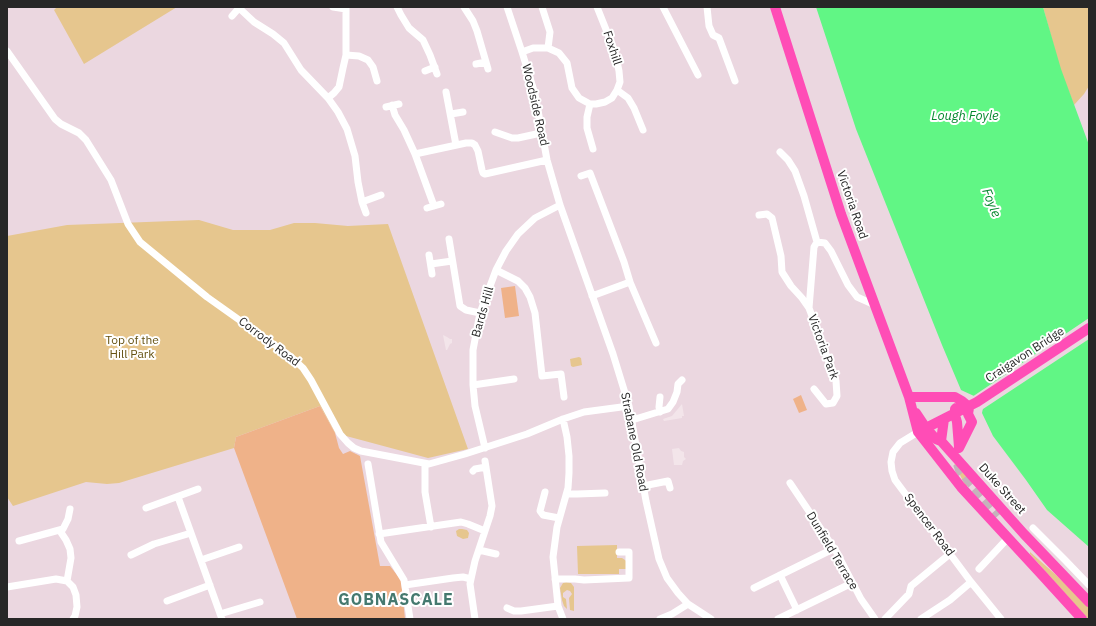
<!DOCTYPE html>
<html>
<head>
<meta charset="utf-8">
<style>
	body { margin:0 }
	#map { position:relative; width:1096px; height:626px; overflow:hidden; background:#ebd7e0; font-family:"IBM Plex Sans",sans-serif }
	canvas { display:block }
	.frame { position:absolute; inset:0; border:8px solid #272727; pointer-events:none }
</style>
</head>
<body>
<div id="map">
<canvas width="1096" height="626"></canvas>
<div class="frame"></div>
</div>
<script>
const c = document.querySelector('canvas').getContext('2d');
c.lineJoin = 'round';
function paint(path, color) { c.fillStyle = color; c.fill(path, 'evenodd'); }
const poly = rows => new Path2D(rows.map(r => 'M' + r).join(''));
function strokePath(path, color, width, dash) { c.strokeStyle = color; c.lineWidth = width; c.lineCap = dash ? 'butt' : 'round'; c.setLineDash(dash || []); c.stroke(path); }
function drawText(font, color, halo, rows, align = 'center') {
  c.font = font + ' "IBM Plex Sans",sans-serif'; c.lineWidth = 4; c.setLineDash([]); c.textBaseline = 'middle'; c.strokeStyle = halo; c.fillStyle = color; for (const [text, x, y, turn = 0] of rows) {
    c.save(); c.translate(x, y); c.rotate((+turn || 0) * Math.PI / 180); c.textAlign = isNaN(turn) ? turn : align; if (halo) c.strokeText(text, 0, 0); c.fillText(text, 0, 0); c.restore();
  }
}
paint(poly([
	[57,7,177,7,84,64,54,10],
	[1043,7,1089,7,1089,86,1084,94,1074,105,1060,69],
	[199,220,233,230,270,230,294,223,315,223,348,226,388,224,468,449,428,458,335,433,320,406,236,437,234,448,119,483,107,484,86,482,13,506,7,497,7,236,67,225],
	[579,357,581,358,582,365,573,367,571,366,570,359],
	[955,464,972,481,966,487,958,471,954,465],
	[459,529,462,529,467,530,469,533,468,538,463,539,457,536,456,531],
	[617,545,617,558,622,558,625,560,627,562,627,569,619,569,619,574,578,574,577,546],
	[1030,552,1055,574,1089,607,1089,619,1088,619,1030,554],
	[566,582,571,583,574,587,574,611,570,610,569,598,572,594,570,591,567,590,563,593,563,597,566,599,567,609,564,606,562,600,560,588,563,583]
]), '#e6c68e');
paint(poly([
	[515,286,519,316,505,318,501,288],
	[801,395,807,410,799,413,793,399],
	[320,406,335,433,339,448,343,454,350,451,360,456,380,566,390,566,401,580,405,619,297,619,234,448,236,437]
]), '#efb289');
paint(poly([
	[443,335,447,337,450,339,452,339,452,343,450,344,447,350,446,350],
	[682,404,684,416,682,416,682,418,664,421,663,419,672,416],
	[679,448,681,451,684,452,684,457,686,459,683,461,682,465,674,465,672,449]
]), '#f3e5ea');
paint(poly([
	[816,7,1043,7,1061,69,1089,145,1089,547,1047,510,1026,480,993,436,982,413,983,408,974,396,961,390,942,345,856,129]
]), '#61f685');
paint(poly([
	[1089,318,1089,339,980,411,981,409,972,397]
]), '#ebd7e0');
strokePath(poly([
	[958,464,960,470,999,515]
]), '#c4b4bb', 10, [10, 5]);
strokePath(poly([
	[238,7,254,22,273,34,284,43,301,70,328,98,338,112,347,129,355,156,358,182,362,202,366,213],
	[333,7,346,9],
	[397,7,401,15,409,28,423,40,430,55,437,74],
	[464,7,473,21,477,31,488,69],
	[507,7,522,52,535,94,547,160,560,205,613,354,629,406,646,501,659,559,667,578,678,593,688,604,711,619],
	[542,7,550,32,548,48],
	[663,7,698,75],
	[707,7,709,26,713,35,719,38,735,81],
	[232,16,239,8],
	[7,51,55,119,61,124,79,133,86,140,111,180,128,224,140,242,207,297,290,356,303,368,311,380,340,434,348,443,354,448,361,451,429,464,465,454,527,434,563,419,584,412,629,406],
	[522,52,533,48,548,48,559,53,567,63,572,88,579,98,590,104,596,104,605,102,612,98,617,90,620,82,619,71,615,52,597,7],
	[346,55,359,56,368,60,373,67,377,81],
	[476,64,486,62],
	[425,71,435,67],
	[617,90,628,98,634,108,643,130],
	[446,92,456,145],
	[328,98,334,93,339,87,343,68,346,55,346,7],
	[590,104,587,117,587,128,593,149],
	[392,105,395,115,404,130,415,154,434,206],
	[386,107,399,104],
	[451,114,463,112],
	[495,132,512,138,518,138,541,133],
	[780,152,788,160,795,171,804,196,817,242,825,243,831,251,848,285,857,297,875,305],
	[415,154,466,143,472,143,475,145,478,151,482,170,483,173,485,174,547,160],
	[581,176,590,173,624,262,630,282],
	[362,202,381,195],
	[427,208,441,204],
	[759,215,767,214,772,218,781,256,782,272,791,286,802,298,809,308],
	[449,239,460,306,466,310,480,313],
	[429,255,432,274],
	[431,264,452,261],
	[496,270,518,281,525,288,530,297,535,313,542,376,561,374,564,397],
	[592,296,630,282,656,343],
	[473,385,514,379],
	[814,389,826,404,833,403,837,396,836,381,809,308,814,247,817,242],
	[660,397,659,407,660,412],
	[563,419,567,437,569,456,569,473,568,488,557,527,553,557,558,606,563,619],
	[632,420,668,409,673,402,677,392,678,384,682,380],
	[918,432,900,443,893,452,891,462,892,471,895,480,971,582,1001,619],
	[485,448,475,406,473,385,473,350,480,313,496,270,506,251,518,234,535,218,560,205],
	[368,464,381,542,404,580,410,619],
	[425,464,425,492,431,527],
	[473,471,475,469,486,467],
	[790,483,837,553,861,599,875,619],
	[643,486,668,481,670,488],
	[545,492,540,511,543,515,559,518],
	[567,494,577,494,605,493],
	[178,497,222,619],
	[146,508,198,489],
	[1033,528,1065,560,1089,585],
	[60,531,66,540,70,549,71,558,67,581],
	[379,534,461,522,468,524,485,531],
	[19,541,63,529,68,519,70,509],
	[479,550,496,554],
	[131,555,154,544,191,533],
	[201,560,239,547],
	[979,569,1008,538],
	[780,575,797,610],
	[555,579,575,579,584,580,629,578,629,552,619,552],
	[405,585,453,578,463,577,471,579],
	[7,587,56,579,67,581,73,587,76,595,77,607,75,616,73,619],
	[754,588,833,549],
	[167,601,210,585],
	[507,608,514,611,521,611,558,606],
	[220,614,260,602],
	[475,619,470,584,471,579,475,561,490,516,492,506,485,461],
	[660,619,672,614,688,604],
	[778,619,852,583],
	[885,619,909,594,911,586,951,553],
	[921,619,950,600,971,582]
]), '#fff', 7);
strokePath(poly([
	[775,7,841,214,909,397,918,432,961,487,1043,576,1082,619],
	[909,397,955,397,962,401,968,406,969,408,968,414,972,422,959,448],
	[956,408,955,409,955,415,957,422,959,447],
	[916,413,926,428,936,439,941,441,1024,534,1089,602],
	[920,431,977,402,1089,328],
	[941,441,944,419]
]), '#ff4db6', 10);
drawText('12px', '#272727', '#fff', [
	["Foxhill",612,48,72],
	["Woodside Road",535,105,77],
	["Victoria Road",852,205,71],
	["Bards Hill",483,312,-74],
	["Corrody Road",269,342,37],
	["Victoria Park",823,347,70],
	["Craigavon Bridge",1025,355,-33],
	["Strabane Old Road",634,442,79],
	["Duke Street",1002,489,48],
	["Spencer Road",929,525,53],
	["Dunfield Terrace",832,551,59]
]);
drawText('12px', '#665314', '#fff', [
	["Top of the",132,341],
	["Hill Park",132,355]
]);
drawText('italic 13px', '#078830', '#fff', [
	["Lough Foyle",965,116],
	["Foyle",991,203,68]
]);
c.letterSpacing = '1px';
drawText('bold 16px', '#45796f', '#fff', [
	["GOBNASCALE",396,600]
]);
c.letterSpacing = '0px';
</script>
</body>
</html>
